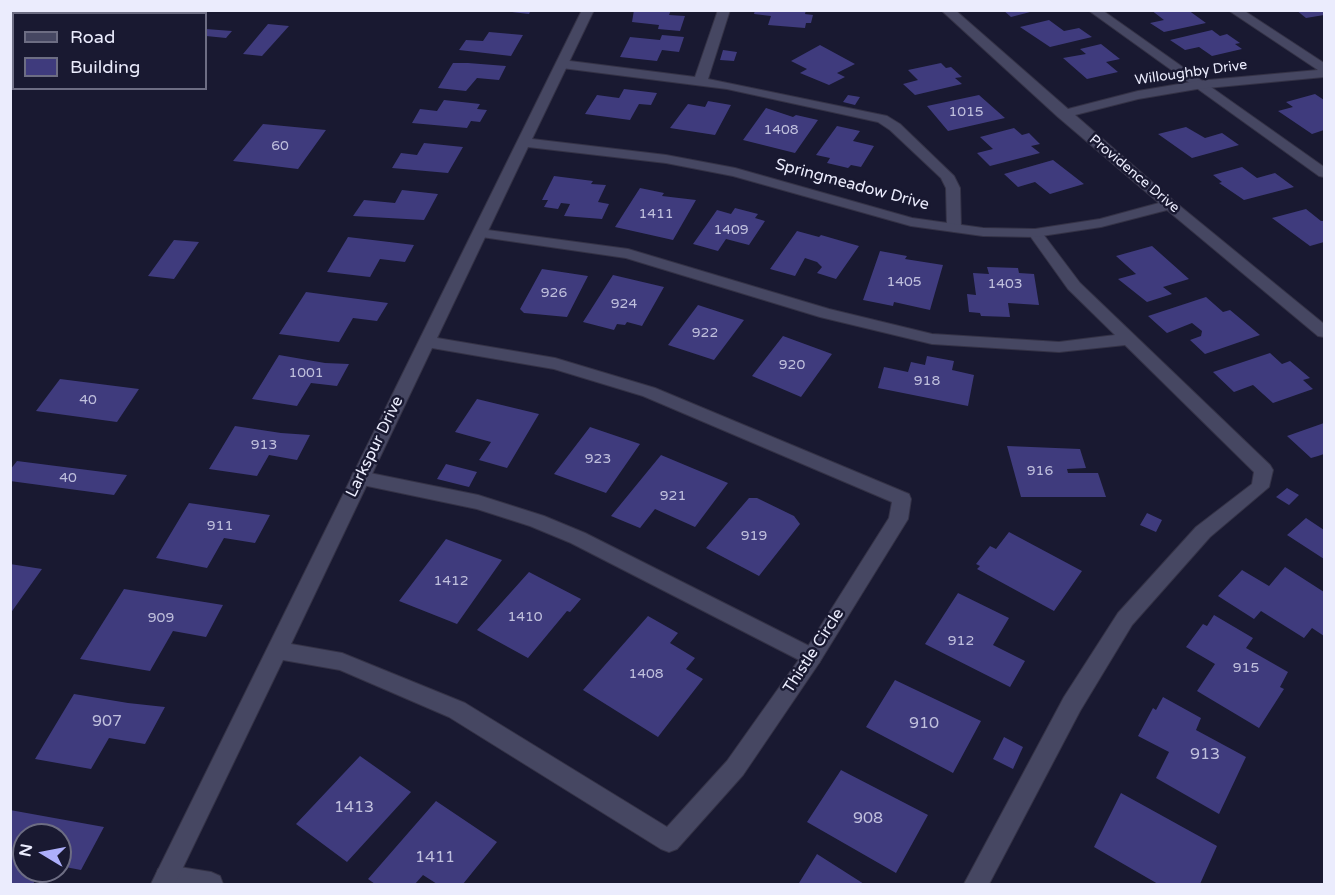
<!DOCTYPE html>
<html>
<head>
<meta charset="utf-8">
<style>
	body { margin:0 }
	#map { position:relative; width:1335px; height:895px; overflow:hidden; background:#191931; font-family:"Varela Round",sans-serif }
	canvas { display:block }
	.frame { position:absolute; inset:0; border:12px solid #ebecfd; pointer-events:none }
	.legend { position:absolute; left:12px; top:12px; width:195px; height:78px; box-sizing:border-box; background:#191931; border:2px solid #6d6d83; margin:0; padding:8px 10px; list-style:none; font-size:18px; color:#ebecfd }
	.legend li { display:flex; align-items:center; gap:12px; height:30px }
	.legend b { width:30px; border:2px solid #6d6d83 }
	.north { position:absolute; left:12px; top:823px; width:60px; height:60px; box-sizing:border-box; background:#191931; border:2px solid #6d6d83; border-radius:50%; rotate:280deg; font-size:16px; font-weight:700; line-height:24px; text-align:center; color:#ebecfd }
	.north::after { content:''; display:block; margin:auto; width:21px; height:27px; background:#adaffb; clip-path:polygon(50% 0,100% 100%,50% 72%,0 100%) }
</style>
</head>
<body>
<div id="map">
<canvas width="1335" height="895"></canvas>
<div class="frame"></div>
<ul class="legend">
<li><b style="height:8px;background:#464762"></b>Road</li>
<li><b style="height:16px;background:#3f3b7d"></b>Building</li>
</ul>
<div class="north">N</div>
</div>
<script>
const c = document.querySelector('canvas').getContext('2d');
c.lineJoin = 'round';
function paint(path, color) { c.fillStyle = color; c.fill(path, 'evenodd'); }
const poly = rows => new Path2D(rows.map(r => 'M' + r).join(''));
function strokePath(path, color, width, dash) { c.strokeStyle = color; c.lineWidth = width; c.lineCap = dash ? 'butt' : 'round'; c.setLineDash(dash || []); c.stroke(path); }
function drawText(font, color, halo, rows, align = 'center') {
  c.font = font + ' "Varela Round",sans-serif'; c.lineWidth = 5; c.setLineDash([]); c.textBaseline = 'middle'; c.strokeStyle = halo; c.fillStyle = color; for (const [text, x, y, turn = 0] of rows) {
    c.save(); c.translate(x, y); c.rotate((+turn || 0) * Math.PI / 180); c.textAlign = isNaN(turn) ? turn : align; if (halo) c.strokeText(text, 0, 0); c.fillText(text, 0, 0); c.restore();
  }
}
paint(poly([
	[33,10,85,10,82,14,29,14],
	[495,10,531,10,529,14],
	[634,10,671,10,669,15,685,16,680,31,658,29,659,25,632,22],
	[755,10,806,10,805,14,813,15,811,23,806,23,805,28,768,25,771,16,754,14],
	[1003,10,1034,10,1034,11,1011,17],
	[1151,10,1188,10,1206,23,1164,32,1150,23,1164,20],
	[1296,10,1324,10,1324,15,1306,18],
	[1049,20,1064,31,1079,28,1092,37,1050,47,1020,27],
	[268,24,289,26,262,56,243,54],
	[206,29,232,31,226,38,206,36],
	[1212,30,1220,36,1227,34,1240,43,1235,44,1242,49,1212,56,1199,47,1185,50,1170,40],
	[489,32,523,35,511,56,459,50,466,40,483,41],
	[662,35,684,37,679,52,662,50,657,61,620,57,630,37,660,40],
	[1101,44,1120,59,1106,62,1118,72,1087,79,1063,58,1086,54,1080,49],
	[820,45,855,64,837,73,845,77,829,85,800,73,807,69,791,61],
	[723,50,737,52,734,61,720,60],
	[453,63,468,63,506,66,499,80,477,78,466,91,438,88],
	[941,63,946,68,951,67,962,77,955,78,962,84,915,95,903,84,918,80,908,70],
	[624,89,657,93,651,105,639,104,630,120,585,114,597,95,619,98],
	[1315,94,1324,100,1324,130,1312,134,1278,111,1293,107,1286,102],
	[848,95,860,97,855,105,843,102],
	[979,95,1005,118,948,131,927,106],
	[444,100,480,104,477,109,487,110,480,122,471,121,467,128,412,123,420,109,437,111],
	[708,101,731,105,715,135,670,128,688,104,705,107],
	[766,108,793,117,796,115,818,120,795,153,743,140],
	[263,124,326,130,298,169,233,161],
	[837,126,860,131,853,141,874,146,861,167,851,165,848,168,827,163,830,158,816,155],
	[1186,127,1205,138,1222,133,1239,145,1192,158,1158,134],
	[1014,128,1022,135,1029,133,1040,144,1031,146,1040,153,990,166,977,153,993,149,980,137],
	[424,143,463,147,448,173,392,168,401,153,417,155],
	[1053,160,1084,184,1050,194,1035,182,1018,187,1004,174],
	[1242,167,1257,178,1275,173,1294,187,1244,200,1219,183,1222,182,1213,175],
	[554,176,593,181,591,184,606,185,598,202,609,204,602,219,564,216,570,204,561,203,558,209,544,207,548,200,542,200],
	[640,188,664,193,662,196,696,200,673,240,615,227],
	[402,190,438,194,424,220,353,216,364,200,395,203],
	[735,208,758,214,755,218,765,221,749,245,726,239,718,251,693,244,717,210,731,214],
	[1306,209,1321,221,1324,221,1324,242,1310,246,1272,218],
	[797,231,819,237,821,235,859,246,836,279,817,273,822,267,817,262,805,258,795,276,770,269],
	[348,237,414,245,405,262,380,259,370,277,327,272],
	[174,240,199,242,174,279,148,276],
	[1152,246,1189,279,1163,287,1172,294,1147,302,1118,279,1136,274,1116,256],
	[880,251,907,256,905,259,943,265,930,310,894,302,893,306,863,300],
	[987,267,1018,268,1019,273,1034,274,1039,305,1008,303,1010,317,981,316,980,313,969,312,967,294,976,295,973,273,989,274],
	[542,269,588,276,567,317,524,313,520,309],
	[613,275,664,287,642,326,627,322,625,325,617,324,614,330,583,322],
	[306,292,388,303,377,321,353,318,339,342,279,334],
	[1206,297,1223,312,1230,310,1260,335,1205,354,1190,340,1201,336,1202,331,1192,323,1167,333,1148,316],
	[698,305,744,320,714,360,668,345],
	[783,336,832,354,801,397,752,376],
	[1270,353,1282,364,1290,361,1310,378,1303,380,1313,389,1273,403,1253,385,1234,392,1213,372],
	[279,355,325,363,349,364,337,386,311,383,297,406,252,399],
	[927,356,954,361,952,370,974,375,968,406,878,388,884,367,908,372,911,362,925,365],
	[60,379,139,389,117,422,36,411],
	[477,399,539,414,507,468,479,460,491,442,455,432],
	[1324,423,1324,454,1318,456,1311,458,1287,436],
	[235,426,281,433,310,435,297,460,269,455,257,476,209,469],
	[590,427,640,444,606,493,554,474],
	[1007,446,1080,449,1086,468,1067,469,1068,473,1098,473,1106,497,1021,497],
	[661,455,728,483,695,527,655,509,640,528,611,516],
	[17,461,127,475,114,495,10,481,10,470],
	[446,464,477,472,469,487,437,479],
	[1287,488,1299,495,1289,505,1276,497],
	[749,498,757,498,794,516,800,524,759,576,706,548],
	[189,503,270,515,255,543,224,538,207,568,156,558],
	[1147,513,1162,520,1156,532,1140,525],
	[1306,518,1324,530,1324,559,1287,535],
	[1009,532,1082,571,1054,611,977,569,980,566,976,564,990,546,996,549],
	[446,539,502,560,457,624,399,601],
	[10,564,42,569,10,614],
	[1285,567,1324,592,1324,636,1312,628,1304,638,1261,611,1254,619,1218,596,1242,570,1269,586],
	[529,572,581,599,570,612,567,611,528,658,477,630],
	[124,589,223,605,206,637,173,631,150,671,80,659],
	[958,593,1009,618,993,645,1025,661,1010,687,925,644],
	[1214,615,1253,638,1246,648,1288,672,1280,687,1284,689,1259,728,1197,691,1215,664,1186,647,1203,624,1207,626],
	[648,616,678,633,670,643,695,658,686,669,703,679,658,737,583,690],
	[895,680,981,721,953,773,866,727],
	[74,694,128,703,165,707,145,744,109,738,91,769,35,759],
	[1163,697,1201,718,1196,730,1246,757,1219,814,1156,778,1169,752,1138,736,1153,708,1156,710],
	[1004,737,1023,747,1013,769,993,759],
	[360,756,411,792,347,862,296,824],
	[841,770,928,815,896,873,807,822],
	[1121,793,1217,846,1200,884,1158,884,1094,847],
	[436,801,497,842,463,884,437,884,423,875,415,884,375,884,368,879],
	[10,810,104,827,81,870,60,866,60,835,24,835,24,871,41,871,33,884,10,884],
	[817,854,864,884,799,883]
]), '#3f3b7d');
const lane = poly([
	[718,10,730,10,708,79,887,116,900,124,954,176,960,188,961,228,959,231,954,232,947,228,946,188,941,178,890,130,878,122,727,89,562,68,556,64,562,60,695,77,718,10],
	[1088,10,1102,10,1324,167,1324,177,1319,176,1088,10],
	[480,229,628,249,829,309,932,334,1059,342,1115,335,1068,289,1028,233,1035,229,1040,230,1080,283,1270,465,1273,470,1269,487,1210,537,1132,625,1080,711,989,884,964,884,1064,697,1118,613,1196,527,1252,484,1254,472,1125,345,1059,352,932,344,820,317,626,258,475,236,473,233,480,229],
	[360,471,478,495,544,516,585,533,819,651,822,657,819,663,812,666,805,663,571,543,530,526,477,509,353,483,351,478,353,473,360,471],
	[167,865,211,872,220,876,223,884,158,884,155,877,158,869,167,865]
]);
const street = poly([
	[582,10,594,10,532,139,666,155,735,168,912,218,983,228,1035,229,1100,219,1159,203,1058,117,941,10,955,10,1068,109,1138,91,1197,81,1318,70,1228,10,1243,10,1324,63,1324,77,1197,89,1138,99,1075,115,1175,202,1324,324,1324,337,1318,336,1167,210,1101,227,1035,237,983,236,911,226,733,176,666,163,528,147,437,338,555,358,655,388,909,494,911,499,908,519,819,663,743,775,677,849,669,852,661,849,449,717,340,670,283,660,175,884,151,884,582,10],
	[432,348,554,369,643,396,892,502,889,518,805,651,727,761,667,827,465,703,342,653,291,644,432,348]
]);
strokePath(lane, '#343246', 2);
strokePath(street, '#343246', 2);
paint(lane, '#464762');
paint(street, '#464762');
drawText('14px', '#ebecfd', '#191931', [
	["Willoughby Drive",1191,73,-8],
	["Providence Drive",1134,174,40]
]);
drawText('14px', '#c0c0dd', null, [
	["1015",966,112],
	["1408",781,130],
	["60",280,146],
	["1411",656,214],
	["1409",731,230],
	["1405",904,282],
	["1403",1005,284],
	["926",554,293],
	["924",624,304],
	["922",705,333],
	["920",792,365],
	["1001",306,373],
	["918",927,381],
	["40",88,400],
	["913",264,445],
	["923",598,459],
	["916",1040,471],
	["40",68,478],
	["921",673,496],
	["911",220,526],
	["919",754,536],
	["1412",451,581],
	["1410",525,617],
	["909",161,618],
	["912",961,641],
	["915",1246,668],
	["1408",646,674]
]);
drawText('16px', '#ebecfd', '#191931', [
	["Springmeadow Drive",852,185,15],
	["Larkspur Drive",375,447,-64],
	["Thistle Circle",814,651,-57]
]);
drawText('16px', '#c0c0dd', null, [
	["907",107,722],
	["910",924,724],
	["913",1205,755],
	["1413",354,808],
	["908",868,819],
	["1411",435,858]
]);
</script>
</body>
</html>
